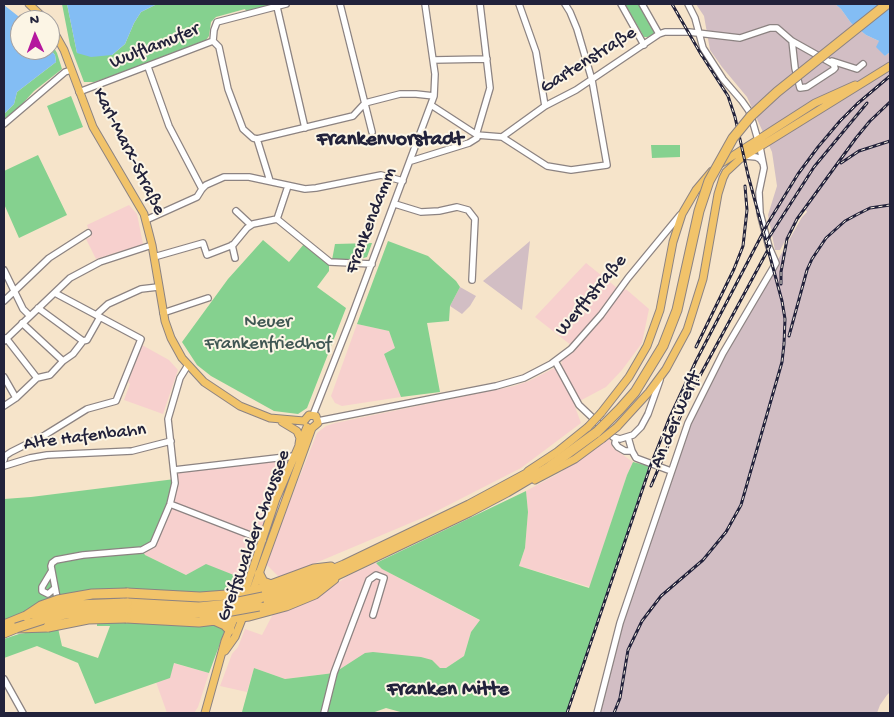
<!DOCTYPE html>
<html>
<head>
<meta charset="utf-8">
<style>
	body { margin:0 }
	#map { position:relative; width:894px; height:717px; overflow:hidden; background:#f6e4ca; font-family:"Gochi Hand",sans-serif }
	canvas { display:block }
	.frame { position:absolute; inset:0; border:5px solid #22223b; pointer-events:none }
	.north { position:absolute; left:10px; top:10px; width:50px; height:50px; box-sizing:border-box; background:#fcf5e5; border:1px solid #a5a1a1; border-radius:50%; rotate:358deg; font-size:14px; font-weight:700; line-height:20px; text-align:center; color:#22223b }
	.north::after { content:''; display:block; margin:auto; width:18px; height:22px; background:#b5179e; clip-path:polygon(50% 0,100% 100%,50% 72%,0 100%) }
</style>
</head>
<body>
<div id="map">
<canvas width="894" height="717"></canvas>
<div class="frame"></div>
<div class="north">N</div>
</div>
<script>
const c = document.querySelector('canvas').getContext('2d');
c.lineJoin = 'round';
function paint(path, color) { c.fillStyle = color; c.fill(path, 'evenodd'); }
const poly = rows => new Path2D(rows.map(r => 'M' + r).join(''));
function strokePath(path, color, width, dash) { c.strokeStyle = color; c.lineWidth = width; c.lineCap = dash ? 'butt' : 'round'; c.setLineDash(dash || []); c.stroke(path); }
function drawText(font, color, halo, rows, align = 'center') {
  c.font = font + ' "Gochi Hand",sans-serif'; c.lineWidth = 4; c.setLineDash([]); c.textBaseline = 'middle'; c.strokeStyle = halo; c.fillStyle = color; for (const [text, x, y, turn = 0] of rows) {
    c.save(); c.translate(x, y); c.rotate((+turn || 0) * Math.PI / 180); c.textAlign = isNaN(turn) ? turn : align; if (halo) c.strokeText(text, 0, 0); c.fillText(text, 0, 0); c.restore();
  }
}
paint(poly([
	[129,205,137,214,143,244,96,259,86,239,91,237,87,225],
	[586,263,616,287,627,290,649,309,642,343,622,370,606,387,574,404,581,423,521,468,427,516,280,578,267,565,278,531,317,433,326,426,335,423,514,386,529,381,562,364,561,361,576,349,535,317],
	[357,324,389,331,395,348,384,354,401,397,342,406,335,403,331,396],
	[142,345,169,360,178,370,163,414,124,400,130,384,128,382],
	[609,438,613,448,633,462,627,475,590,587,519,566,525,548,528,512,526,491,561,472],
	[294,456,249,581,186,575,145,555,142,550,158,533,174,470],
	[376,563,382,569,481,621,471,632,464,656,446,668,440,668,432,661,285,679,254,668,247,692,220,686,232,654,238,647,245,629,262,635,273,614,317,597,348,576],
	[173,663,209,673,198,707,194,713,167,713,156,682,170,677]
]), '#f7d0ce');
paint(poly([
	[696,4,835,4,841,9,851,23,866,35,879,41,885,56,890,52,890,692,887,695,880,705,877,713,597,713,607,670,699,400,802,217,807,212,804,207,780,250,775,250,768,215,777,186,772,152,747,97,722,67,710,50,704,16],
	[530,241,522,310,483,281],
	[460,287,476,296,470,306,462,314,450,306]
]), '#d2bec4');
paint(poly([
	[62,4,67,4,77,53,112,55,125,44,134,23,141,12,157,4,200,4,205,5,210,4,285,4,247,13,245,9,216,17,211,22,209,36,206,40,109,77,94,82,84,82,70,45],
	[625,4,641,4,656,32,648,37,644,37],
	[50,41,57,53,62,69,34,91,4,124,4,114,14,104,17,92,56,62,55,55,50,49],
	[71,96,83,127,59,136,47,106],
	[651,145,680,145,680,157,652,158],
	[38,155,67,215,19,238,4,204,4,171],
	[263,240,289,262,304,244,329,264,329,271,317,287,346,308,307,408,298,414,274,411,211,376,197,365,182,342,228,279],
	[388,241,428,256,456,281,460,287,450,306,449,321,427,323,440,392,401,397,384,354,395,348,389,331,357,324],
	[372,243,367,257,350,262,332,260,335,244],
	[633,462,649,466,567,713,404,713,386,708,372,713,244,713,242,712,254,668,285,679,334,673,365,653,373,652,421,657,432,660,440,668,446,668,464,656,471,632,480,620,382,569,376,563,526,491,528,512,525,548,519,566,589,588,627,475],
	[175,479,175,483,153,544,142,550,145,555,186,575,206,564,249,581,245,593,81,595,4,625,4,499,31,497],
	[97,622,215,624,225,630,209,673,174,663,170,678,95,704,78,663,37,646,4,658,4,639,19,634,58,628,62,646,98,658,110,626,97,626]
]), '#85d18f');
paint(poly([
	[67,4,157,4,141,12,134,23,125,44,112,55,91,57,77,53],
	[835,4,890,4,890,52,885,56,876,47,879,41,866,35,851,23,841,9],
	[4,5,23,20,20,20,20,50,50,49,55,55,56,62,17,92,14,104,4,114]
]), '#83bdf4');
const minor = poly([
	[340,4,372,132],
	[519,4,536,52,545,106],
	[621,4,644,45],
	[642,4,659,34],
	[277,7,305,128],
	[213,41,219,47,228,89,243,129,253,138,257,139,270,181],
	[433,60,487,59],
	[832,61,857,69,863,64],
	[148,67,169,126,202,189],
	[79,92,213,41,214,30,217,22,286,4],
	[431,105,477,135,502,137,547,166,571,170,607,165,592,80,577,29,570,12,565,4],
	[4,124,65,72,71,70],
	[502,137,545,106,576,90,659,34,665,32,689,32,740,38,770,28,777,28,792,41,833,64,835,68,833,70,807,87,800,88,795,68,792,41],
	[257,139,353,116,365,103,400,94,416,94,434,96],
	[745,156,756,157,760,159,763,163],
	[411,161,469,143,477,138,477,132,490,88,480,4],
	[288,186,277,219,330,262,372,264],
	[395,204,421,212,439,211,457,207,468,210,475,219,472,280],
	[236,211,251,225],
	[146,220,197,197,202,189,206,185,224,177,249,177,305,189,316,188,381,175,403,181],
	[232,245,235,258],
	[154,257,203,243,207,255,233,245,247,228,253,224,277,219],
	[4,270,23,309,30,316],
	[4,301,49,258,88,233],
	[163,313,208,298],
	[96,315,108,304,141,289,158,287],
	[22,323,63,361],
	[6,338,37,378],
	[4,341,70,278,100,262,152,245],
	[83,341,87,340,100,317],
	[555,361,579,405,613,437,620,439,633,435,641,427,648,414,660,380],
	[4,377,16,398],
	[4,406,16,398,37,378,50,375,63,361,73,354,83,341,38,308],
	[313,415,350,321,434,96,435,74,425,4],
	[318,421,496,386,524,378,551,364,571,349,601,315,628,278,680,215],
	[628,437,632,451,636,458,671,471],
	[616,438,615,443,618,447,625,451,632,451],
	[4,460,5,456,11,452,45,435,87,409,116,401,141,339,55,293],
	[4,466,30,458,47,455,132,451,171,441],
	[174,470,294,456],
	[170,504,263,540],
	[51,572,42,587,42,591,48,594,55,588],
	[58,603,51,566,52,563,56,560,83,555,142,550,153,544,170,504,175,483,168,419,180,378,188,365],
	[4,679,23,713],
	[324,713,334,673,369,580,376,575,384,578,373,615],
	[597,713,620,623,688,423,723,353,776,263,769,247,760,213,759,192,764,168,760,147,753,123,749,111,742,101,723,79,703,48,695,18,688,4]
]);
const major = poly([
	[29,4,46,20],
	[50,25,64,50,93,127,144,214,152,245,165,321,171,338,182,358,204,382,240,406,270,418,304,421],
	[720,164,815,103,855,85],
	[601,413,629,377,647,346,660,310,673,242,682,214,696,190,712,171],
	[304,421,309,415,316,416,318,423,312,428],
	[282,422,297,431,300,438,299,444],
	[617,427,649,392,666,369,687,330,703,279,718,194,723,178,726,172,740,159,890,66],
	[528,471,557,452,588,427],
	[535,480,575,459,602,439],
	[252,593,312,428],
	[244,595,276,499,307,427],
	[225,651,235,637,244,614],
	[205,713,225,641,236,614]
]);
const highway = poly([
	[259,574,263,582,271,585],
	[127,593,200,597,240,594,260,589,314,569,331,567],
	[263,597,296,585,344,565,469,505,534,470],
	[127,603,199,607,229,604],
	[259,606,281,599,318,584,469,512,507,492,549,467,597,432],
	[127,610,181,613,226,612],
	[126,618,199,622,249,616,286,606,315,594,334,579],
	[216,621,225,625,230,630],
	[4,625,26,616],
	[4,633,16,628,48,627]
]);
strokePath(minor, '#8c8382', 8);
strokePath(major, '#8c8382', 9);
strokePath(highway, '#8c8382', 11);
strokePath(minor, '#fff', 5.5);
strokePath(major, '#f1c36a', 7);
strokePath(highway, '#f1c36a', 9);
const rail = poly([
	[672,4,702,56],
	[841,163,859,151,890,141],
	[766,242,814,167,867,103],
	[781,284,781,272,787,239,797,219,856,138,870,121,890,102],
	[789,336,807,270,812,259,826,238,845,221,858,214,870,208,890,205],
	[696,347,734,269,743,246,747,210,745,186],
	[651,486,689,396,770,246],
	[567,713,650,467,669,419,696,361,768,223,798,174,818,147,840,121,857,104,890,76],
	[614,713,620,698,628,650,642,621,661,596,703,560,726,532,741,505,782,362,784,344,785,319,782,301,748,175,735,117,728,96,699,51]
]);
strokePath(rail, '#22223b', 3);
strokePath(rail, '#fcf5e5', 1, [4]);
const majorBridge = poly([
	[588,427,601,413],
	[602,439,617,427]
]);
const highwayBridge = poly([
	[597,432,620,409,635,392,663,346,677,310,699,211,709,181,733,138,751,116,777,92,887,4],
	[229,604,263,597],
	[226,612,259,606],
	[33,614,76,605,127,603],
	[26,616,41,606,58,600,92,594,127,593],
	[48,627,88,619,126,618],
	[16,628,44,619,65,614,96,610,127,610]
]);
strokePath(majorBridge, '#8c8382', 9, []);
strokePath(highwayBridge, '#8c8382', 11, []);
strokePath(majorBridge, '#f1c36a', 7);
strokePath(highwayBridge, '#f1c36a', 9);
drawText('19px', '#22223b', '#fcf5e5', [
	["Wulflamufer",155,47,-22],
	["Gartenstraße",589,61,-32],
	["Karl-Marx-Straße",128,152,63],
	["Frankendamm",372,221,-69],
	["Werftstraße",592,296,-50],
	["An der Werft",677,420,-67],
	["Alte Hafenbahn",85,438,-7],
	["Greifswalder Chaussee",255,536,-70]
]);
drawText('19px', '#405754', '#fcf5e5', [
	["Neuer",268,323],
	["Frankenfriedhof",268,345]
]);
drawText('bold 21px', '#22223b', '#fcf5e5', [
	["Frankenvorstadt",390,141],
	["Franken Mitte",448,691]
]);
</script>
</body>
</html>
